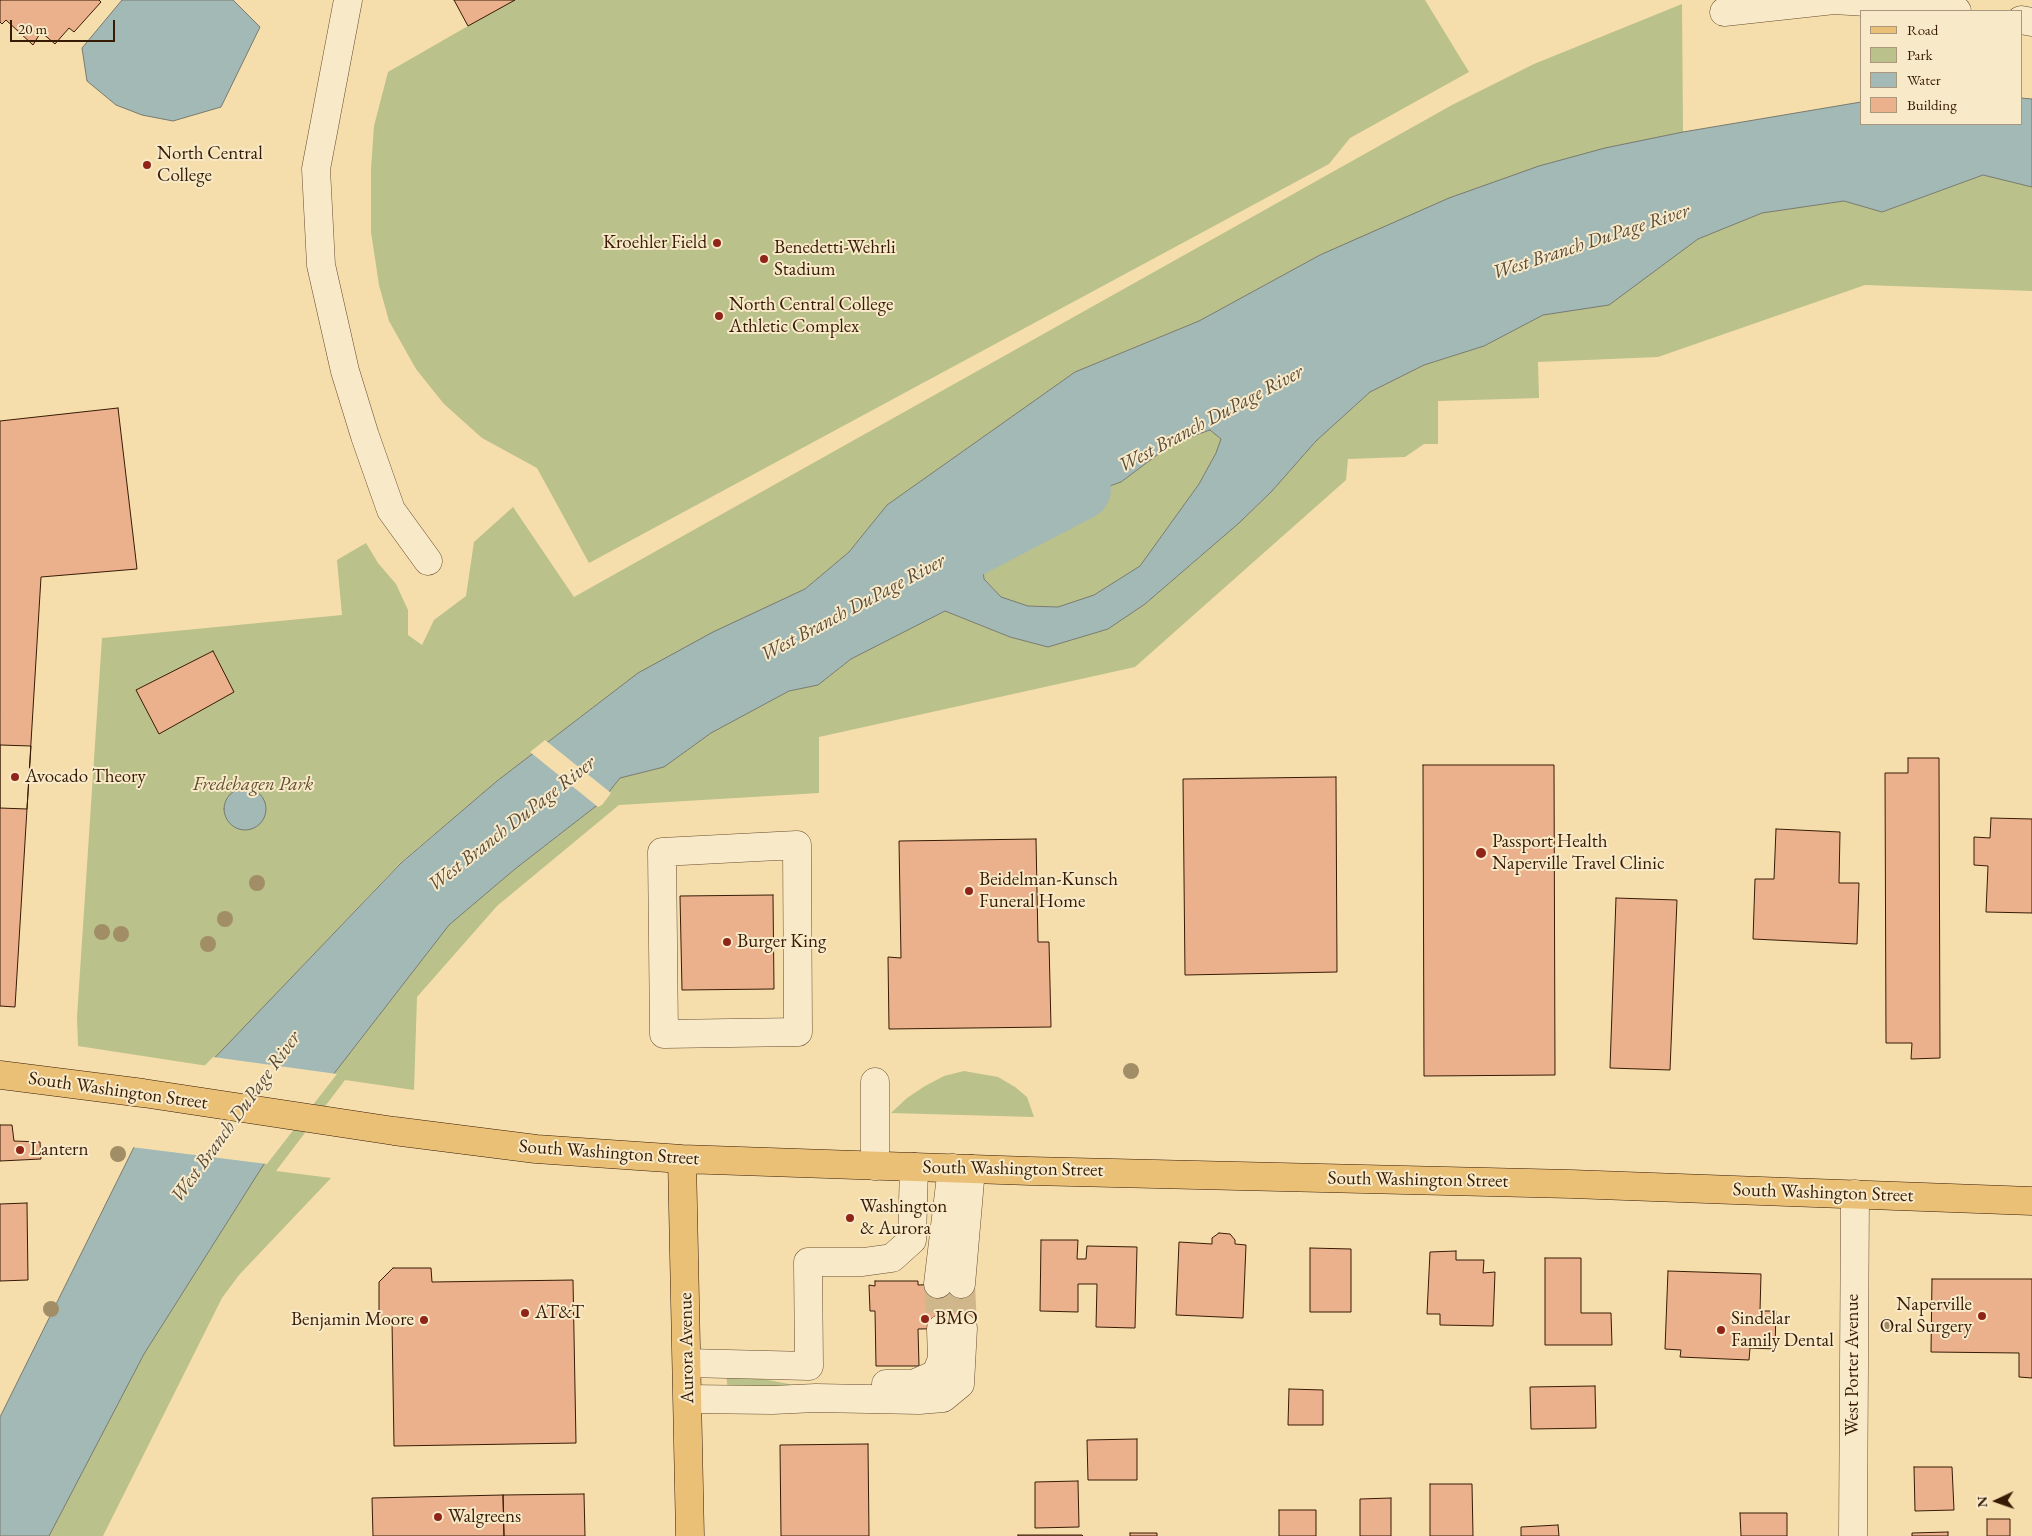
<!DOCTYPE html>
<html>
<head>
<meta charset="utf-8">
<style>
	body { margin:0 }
	#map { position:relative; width:2032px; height:1536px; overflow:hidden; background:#f5deac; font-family:"EB Garamond",serif }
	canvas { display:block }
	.legend { position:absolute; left:1860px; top:10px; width:162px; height:115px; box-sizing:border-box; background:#f8eac9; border:1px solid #ab977b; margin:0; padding:6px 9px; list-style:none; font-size:15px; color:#381b05 }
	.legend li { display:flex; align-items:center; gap:10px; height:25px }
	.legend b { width:25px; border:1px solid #ab977b }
	.north { position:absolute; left:1972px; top:1476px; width:50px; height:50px; -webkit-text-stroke:4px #f8eac9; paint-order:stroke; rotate:267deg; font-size:14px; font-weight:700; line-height:20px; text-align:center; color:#381b05 }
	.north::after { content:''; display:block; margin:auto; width:18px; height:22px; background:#381b05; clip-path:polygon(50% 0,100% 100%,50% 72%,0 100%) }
	.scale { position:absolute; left:10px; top:20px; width:105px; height:22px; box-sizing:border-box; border:2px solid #381b05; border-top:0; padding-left:6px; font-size:15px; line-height:18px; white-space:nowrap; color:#381b05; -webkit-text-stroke:4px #f8eac9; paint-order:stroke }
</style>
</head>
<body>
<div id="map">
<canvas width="2032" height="1536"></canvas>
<ul class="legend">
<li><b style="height:6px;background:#eabf76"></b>Road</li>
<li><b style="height:14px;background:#bac18a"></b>Park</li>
<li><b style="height:14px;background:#a2b9b6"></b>Water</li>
<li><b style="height:14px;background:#eab18c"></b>Building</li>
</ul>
<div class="north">N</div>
<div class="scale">20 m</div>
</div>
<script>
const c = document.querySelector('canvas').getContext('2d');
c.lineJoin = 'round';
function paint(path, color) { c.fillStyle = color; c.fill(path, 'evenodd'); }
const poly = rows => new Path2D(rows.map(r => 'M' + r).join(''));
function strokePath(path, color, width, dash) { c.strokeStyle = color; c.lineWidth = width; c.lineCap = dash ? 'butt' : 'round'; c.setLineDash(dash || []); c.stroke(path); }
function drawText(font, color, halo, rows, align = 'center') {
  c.font = font + ' "EB Garamond",serif'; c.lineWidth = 4; c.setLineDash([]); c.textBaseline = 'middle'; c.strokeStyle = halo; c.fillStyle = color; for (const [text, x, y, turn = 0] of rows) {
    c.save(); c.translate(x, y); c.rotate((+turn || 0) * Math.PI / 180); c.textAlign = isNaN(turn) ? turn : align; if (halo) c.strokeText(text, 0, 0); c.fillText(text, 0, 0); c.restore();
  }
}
paint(poly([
	[454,0,1425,0,1469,72,1350,138,1329,164,589,563,537,468,482,438,444,404,416,369,389,321,379,285,371,232,371,169,374,126,388,72,468,26],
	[1682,4,1683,132,1550,163,1320,255,1199,321,1075,372,887,505,849,552,805,589,638,673,497,781,400,863,208,1066,78,1046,77,1017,102,638,342,615,337,560,366,543,378,563,396,584,408,610,408,635,422,645,434,620,466,596,474,542,513,507,574,597,1452,105,1534,64],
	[1983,175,2032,187,2032,291,1865,285,1658,357,1538,362,1539,398,1438,401,1438,444,1424,444,1405,457,1348,459,1346,480,1135,667,819,737,819,793,619,805,497,906,417,997,414,1090,345,1080,276,1171,331,1178,239,1275,222,1298,103,1536,49,1536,144,1354,264,1164,449,925,515,869,600,803,620,778,664,767,711,733,789,691,818,685,851,659,945,611,1010,637,1048,647,1108,629,1145,604,1239,523,1272,491,1316,441,1370,392,1424,365,1484,346,1543,315,1609,304,1698,239,1762,213,1844,201,1882,212],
	[1210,430,1221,439,1216,453,1199,484,1140,566,1094,595,1058,607,1028,606,1001,597,984,579,982,561,985,546,999,530,1026,522,1084,495,1121,482,1173,443],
	[964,1071,998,1077,1015,1087,1027,1097,1034,1117,891,1113,907,1098,925,1086,944,1076],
	[731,1373,789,1384,793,1386,728,1390,726,1374]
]), '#bac18a');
const water = poly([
	[122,0,233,0,260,27,221,107,173,121,142,115,116,105,87,81,82,48,122,0],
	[2021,98,2032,99,2032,187,1983,175,1882,212,1844,201,1762,213,1698,239,1609,305,1543,315,1484,346,1424,365,1370,392,1316,441,1272,491,1239,523,1145,604,1108,629,1048,647,1010,637,945,611,851,659,818,685,789,691,711,733,664,767,620,778,600,803,515,869,449,925,264,1164,144,1354,49,1536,0,1536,0,1417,139,1137,401,863,497,781,638,673,713,632,805,589,849,552,887,505,1075,372,1199,321,1320,255,1449,198,1539,166,1605,148,1683,132,1861,102,1861,124,2021,124,2021,98],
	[1210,430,1221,439,1216,453,1199,484,1140,566,1094,595,1058,607,1028,606,1001,597,984,579,982,561,985,546,999,530,1026,522,1084,495,1121,482,1173,443,1210,430],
	'224 809a21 21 0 1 1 42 0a21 21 0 1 1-42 0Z'
]);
paint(water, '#a2b9b6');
strokePath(water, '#787a6f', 1);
paint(poly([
	[545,740,611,793,602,805,598,807,530,752],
	[213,1057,337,1074,267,1164,131,1147,137,1136]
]), '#f5deac');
strokePath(poly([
	[921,572,1080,489]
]), '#a2b9b6', 62);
const building = poly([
	[0,0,99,0,101,2,74,32,69,28,55,44,41,32,33,45,6,20,2,24,0,22,0,0],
	[454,0,515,0,468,26,454,0],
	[118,408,137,569,41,577,15,1007,0,1006,0,421,118,408],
	[213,651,234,692,159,734,136,690,213,651],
	[0,745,31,746,27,809,0,808,0,745],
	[1908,758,1939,758,1940,1058,1911,1059,1912,1043,1886,1043,1885,773,1908,773,1908,758],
	[1423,765,1554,765,1555,1075,1424,1076,1423,765],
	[1336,777,1337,972,1185,975,1183,779,1336,777],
	[1991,818,2032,819,2032,913,1986,912,1988,866,1974,865,1974,837,1990,838,1991,818],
	[1776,829,1840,832,1839,883,1859,883,1857,944,1753,939,1755,879,1774,879,1776,829],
	[1036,839,1038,942,1049,942,1051,1027,889,1029,888,957,901,958,899,841,1036,839],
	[773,895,774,989,682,990,680,896,773,895],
	[1616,898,1677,900,1670,1070,1610,1068,1616,898],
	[0,1125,12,1125,14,1141,40,1142,41,1159,0,1161,0,1125],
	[27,1203,28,1280,0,1281,0,1204,27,1203],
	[1219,1233,1230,1234,1235,1240,1235,1244,1246,1245,1243,1318,1176,1315,1179,1242,1212,1244,1212,1238,1219,1233],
	[1041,1240,1078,1240,1077,1259,1086,1259,1087,1246,1137,1247,1135,1328,1096,1327,1097,1284,1078,1284,1078,1312,1040,1311,1041,1240],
	[1310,1248,1351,1249,1351,1312,1310,1312,1310,1248],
	[1456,1251,1456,1260,1484,1260,1483,1273,1495,1272,1493,1326,1440,1325,1440,1314,1427,1314,1430,1252,1456,1251],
	[1545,1258,1581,1258,1581,1313,1611,1313,1612,1345,1545,1345,1545,1258],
	[393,1268,431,1268,432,1282,573,1280,576,1443,394,1446,392,1321,379,1322,379,1282,393,1268],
	[1668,1271,1761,1274,1760,1311,1776,1311,1775,1349,1750,1348,1749,1360,1680,1357,1681,1350,1665,1349,1668,1271],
	[1932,1279,2032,1279,2032,1378,2019,1377,2019,1353,1931,1352,1932,1279],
	[875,1281,918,1281,918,1285,974,1283,975,1328,918,1329,919,1366,876,1366,875,1311,870,1311,869,1285,875,1286,875,1281],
	[1595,1386,1596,1428,1531,1429,1530,1387,1595,1386],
	[1289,1389,1323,1390,1323,1425,1288,1425,1289,1389],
	[1137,1439,1137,1480,1088,1480,1087,1440,1137,1439],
	[868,1444,869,1536,781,1536,780,1445,868,1444],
	[1914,1467,1952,1467,1954,1510,1915,1511,1914,1467],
	[1078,1481,1079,1527,1035,1528,1035,1482,1078,1481],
	[1430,1484,1472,1484,1473,1536,1430,1536,1430,1484],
	[584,1494,585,1536,504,1536,503,1495,584,1494],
	[503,1495,504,1536,373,1536,372,1498,503,1495],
	[1391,1498,1391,1536,1360,1536,1360,1499,1391,1498],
	[1279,1510,1316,1510,1316,1536,1279,1536,1279,1510],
	[1740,1513,1787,1513,1787,1536,1741,1536,1740,1513],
	[1987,1519,2010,1519,2010,1536,1987,1536,1987,1519],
	[1558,1525,1559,1536,1521,1536,1521,1527,1558,1525],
	[1948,1532,1948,1536,1912,1536,1912,1533,1948,1532],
	[1130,1533,1157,1533,1157,1536,1130,1536,1130,1533],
	[1018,1535,1082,1535,1083,1536,1018,1536,1018,1535]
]);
paint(building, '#eab18c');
strokePath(building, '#381b05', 1);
strokePath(poly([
	[938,1284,941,1329],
	[961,1284,963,1328]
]), '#cfb78b', 28, [28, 14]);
const minor = poly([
	[348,0,316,169,321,265,345,371,365,436,391,510,428,561],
	[1724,12,1834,0,1916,5,1957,11],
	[2021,20,2032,22],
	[797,845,798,1032,664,1034,662,852,797,845],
	[875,1082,875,1166],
	[938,1284,952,1168],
	[961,1284,971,1169],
	[687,1363,809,1366,808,1262,863,1262,892,1258,912,1240,914,1167],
	[886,1384,913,1384,936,1374,942,1359,941,1329],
	[688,1399,772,1400,816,1398,919,1400,943,1398,960,1384,963,1328],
	[1853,1536,1855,1194]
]);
const major = poly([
	[0,1075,143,1093,394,1131,536,1149,682,1159,1030,1171,1571,1184,2032,1201],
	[682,1159,690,1536]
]);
strokePath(minor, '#674c2f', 29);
strokePath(major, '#381b05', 29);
strokePath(minor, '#f8eac9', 28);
strokePath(major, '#eabf76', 28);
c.fillStyle = '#a28e66';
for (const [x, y] of [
	[257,883],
	[225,919],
	[102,932],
	[121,934],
	[208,944],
	[1131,1071],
	[118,1154],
	[51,1309],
	[1887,1325]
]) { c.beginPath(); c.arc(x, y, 8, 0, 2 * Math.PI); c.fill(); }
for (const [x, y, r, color] of [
	[147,165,5,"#8f2418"],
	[717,243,5,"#8f2418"],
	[764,259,5,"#8f2418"],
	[719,316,5,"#8f2418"],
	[15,777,5,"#8f2418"],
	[1481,853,6,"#8f2418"],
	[969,891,5,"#8f2418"],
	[727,942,5,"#8f2418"],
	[20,1150,5,"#8f2418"],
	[850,1218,5,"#8f2418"],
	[525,1313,5,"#8f2418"],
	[1982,1316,5,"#8f2418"],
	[925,1319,5,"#8f2418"],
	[424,1320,5,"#8f2418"],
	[1721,1330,5,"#8f2418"],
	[438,1517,5,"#8f2418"]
]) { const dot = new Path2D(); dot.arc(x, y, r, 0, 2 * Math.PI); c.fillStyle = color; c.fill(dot); strokePath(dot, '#f8eac9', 2); }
drawText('19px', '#381b05', '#f8eac9', [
	["North Central",157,154],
	["College",157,176],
	["Kroehler Field",707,243,"right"],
	["Benedetti-Wehrli",774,248],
	["Stadium",774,270],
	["North Central College",729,305],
	["Athletic Complex",729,327],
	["Avocado Theory",25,777],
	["Passport Health",1492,842],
	["Naperville Travel Clinic",1492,864],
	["Beidelman-Kunsch",979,880],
	["Funeral Home",979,902],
	["Burger King",737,942],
	["Lantern",30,1150],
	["Washington",860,1207],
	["& Aurora",860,1229],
	["Naperville",1972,1305,"right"],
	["Oral Surgery",1972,1327,"right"],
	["AT&T",535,1313],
	["BMO",935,1319],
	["Sindelar",1731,1319],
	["Family Dental",1731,1341],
	["Benjamin Moore",414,1320,"right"],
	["Walgreens",448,1517]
], 'left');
drawText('italic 19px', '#5f4d2d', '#f8eac9', [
	["Fredehagen Park",253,785]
]);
drawText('19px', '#381b05', '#f8eac9', [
	["South Washington Street",118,1091,8],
	["South Washington Street",609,1153,4],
	["South Washington Street",1013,1169,1],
	["South Washington Street",1418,1180,1],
	["South Washington Street",1823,1193,2],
	["Aurora Avenue",687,1348,-91],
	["West Porter Avenue",1853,1365,-90]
]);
drawText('italic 20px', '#584a3a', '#f8eac9', [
	["West Branch DuPage River",1591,242,-18],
	["West Branch DuPage River",1211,419,-28],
	["West Branch DuPage River",853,608,-28],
	["West Branch DuPage River",512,824,-38],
	["West Branch DuPage River",236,1117,-54]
]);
</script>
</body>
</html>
